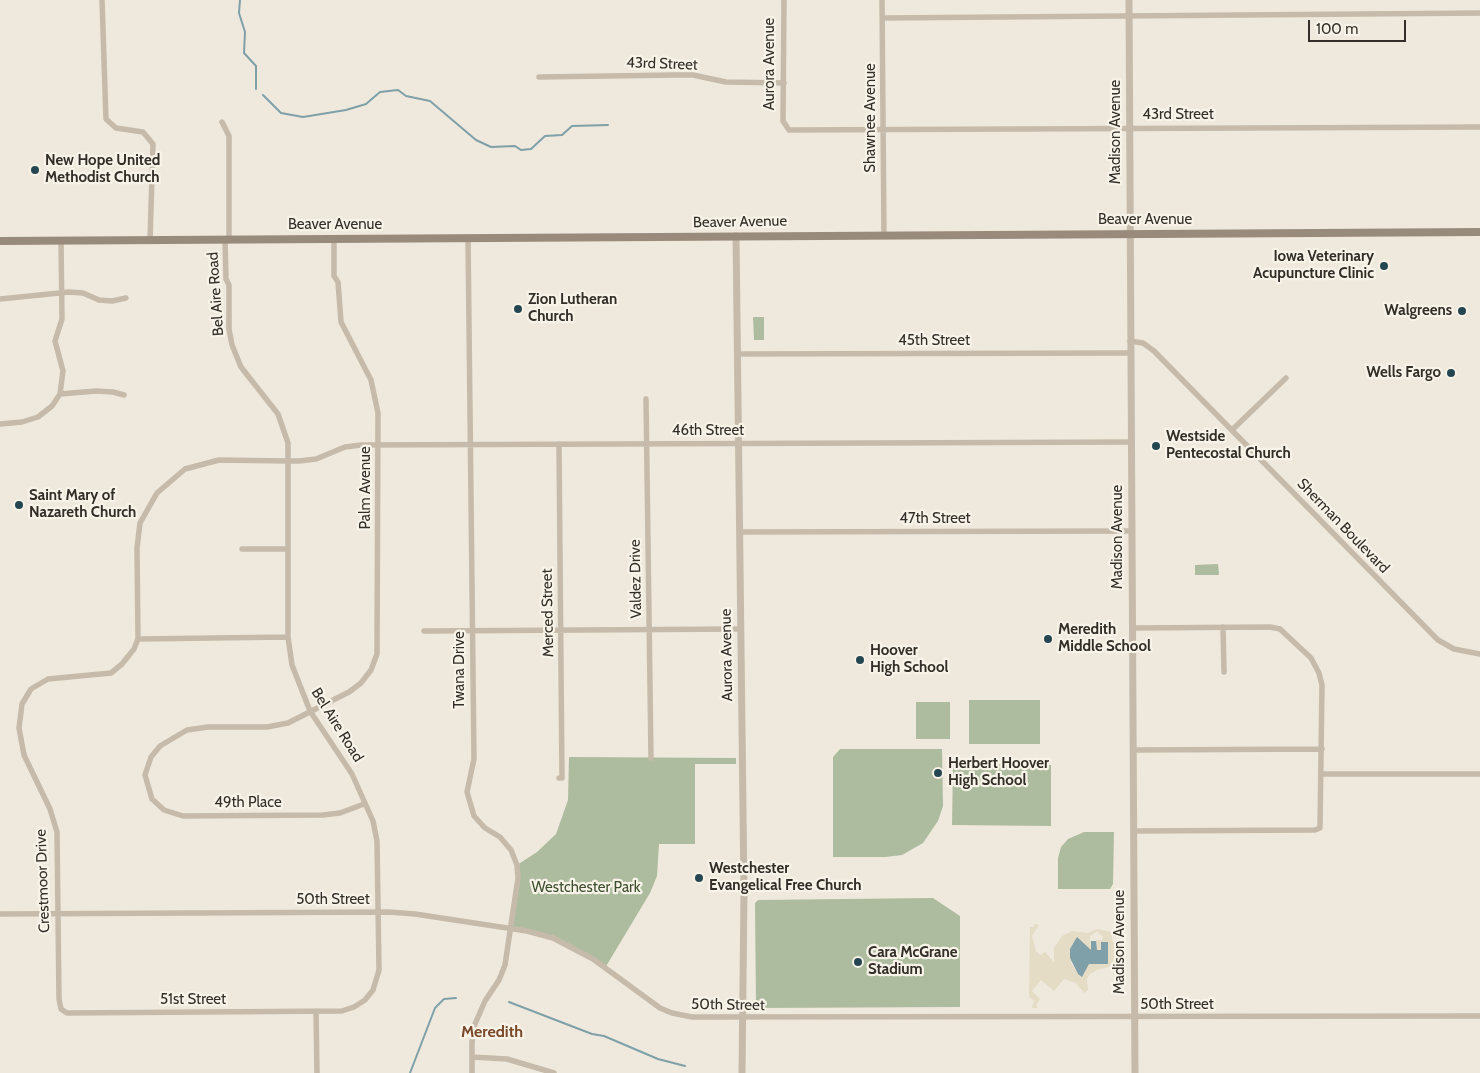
<!DOCTYPE html>
<html>
<head>
<meta charset="utf-8">
<style>
	body { margin:0 }
	#map { position:relative; width:1480px; height:1073px; overflow:hidden; background:#efe9dd; font-family:Cabin,sans-serif }
	canvas { display:block }
	.scale { position:absolute; left:1308px; top:20px; width:98px; height:22px; box-sizing:border-box; border:2px solid #342e29; border-top:0; padding-left:6px; font-size:15px; line-height:18px; white-space:nowrap; color:#342e29; -webkit-text-stroke:4px #f7f3e8; paint-order:stroke }
</style>
</head>
<body>
<div id="map">
<canvas width="1480" height="1073"></canvas>
<div class="scale">100 m</div>
</div>
<script>
const c = document.querySelector('canvas').getContext('2d');
c.lineJoin = 'round';
function paint(path, color) { c.fillStyle = color; c.fill(path, 'evenodd'); }
const poly = rows => new Path2D(rows.map(r => 'M' + r).join(''));
function strokePath(path, color, width, dash) { c.strokeStyle = color; c.lineWidth = width; c.lineCap = dash ? 'butt' : 'round'; c.setLineDash(dash || []); c.stroke(path); }
function drawText(font, color, halo, rows, align = 'center') {
  c.font = font + ' Cabin,sans-serif'; c.lineWidth = 4.5; c.setLineDash([]); c.textBaseline = 'middle'; c.strokeStyle = halo; c.fillStyle = color; for (const [text, x, y, turn = 0] of rows) {
    c.save(); c.translate(x, y); c.rotate((+turn || 0) * Math.PI / 180); c.textAlign = isNaN(turn) ? turn : align; if (halo) c.strokeText(text, 0, 0); c.fillText(text, 0, 0); c.restore();
  }
}
paint(poly([
	[753,317,764,317,764,340,754,340],
	[1218,564,1219,575,1195,575,1195,565],
	[969,700,1040,700,1040,744,969,744],
	[916,702,950,702,950,739,916,739],
	[840,749,942,749,943,806,938,821,923,843,902,855,886,857,833,857,833,757],
	[569,757,736,758,736,764,695,764,695,844,659,844,657,876,650,893,605,968,553,938,511,929,517,865,537,852,556,834,568,800],
	[953,764,1051,765,1051,826,952,825],
	[1084,832,1114,832,1113,884,1110,889,1058,889,1058,858,1061,847,1068,839],
	[933,898,960,916,960,1007,756,1008,755,903,758,900]
]), '#adbc9e');
paint(poly([
	[1034,924,1039,925,1032,936,1036,951,1040,955,1045,952,1054,962,1054,948,1062,936,1072,931,1088,933,1096,929,1112,932,1112,940,1117,949,1116,958,1109,967,1097,970,1090,974,1087,979,1088,990,1084,993,1076,983,1064,979,1054,991,1041,980,1032,991,1040,999,1036,1005,1038,1008,1032,1008,1034,1001,1029,997,1030,927,1034,927],
	[1097,931,1103,937,1102,940,1096,940,1096,950,1101,950,1108,964,1089,964,1078,974,1071,963,1070,954,1091,950,1090,936]
]), '#e5dcc5');
paint(poly([
	[1077,937,1091,950,1091,941,1096,941,1097,950,1101,950,1101,942,1108,942,1108,964,1089,964,1082,977,1078,974,1070,958,1070,949]
]), '#7fa0a9');
strokePath(poly([
	[240,0,239,13,245,32,244,53,256,66,256,89],
	[263,95,281,113,303,117,346,110,366,104,380,92,398,90,406,96,430,101,476,140,491,147,515,146,521,150,531,149,545,136,562,135,572,126,608,125],
	[509,1002,592,1034,604,1036,658,1059,685,1066],
	[410,1073,435,1008,444,999,456,998]
]), '#7fa0a9', 2);
strokePath(poly([
	[102,0,106,119,116,128,143,132,153,144,150,240],
	[784,0,783,121,789,130,1480,127],
	[882,0,884,235],
	[883,18,1480,13],
	[539,77,676,75,693,75,726,82,784,83],
	[222,122,229,136,229,240],
	[468,238,474,759,467,792,474,816,485,828,500,837,511,850,517,865,518,878,505,965,499,980,485,1001,475,1024,472,1042,472,1073],
	[334,239,334,276,338,282,341,322,371,380,378,413,377,654,371,670,361,683,349,692,288,723,267,727,208,727,187,730,160,746,151,757,145,775,152,799,164,810,183,816,323,815,340,813,364,804],
	[225,240,226,279,229,285,229,329,232,345,241,367,278,414,288,443,288,637,292,665,310,711,352,774,373,821,377,841,379,970,373,990,365,1000,354,1007,342,1011,67,1013,61,1009,59,999,57,832,50,809,24,755,19,728,22,704,31,689,48,679,111,673,122,664,134,649,138,639,137,548,140,523,157,493,185,469,219,460,288,461,299,461,316,459,345,447,361,445,1131,442],
	[0,299,69,292,83,293,99,300,112,301,126,298],
	[1130,341,1143,343,1154,351,1438,640,1454,649,1480,654],
	[738,354,1130,353],
	[60,394,63,371,55,341,62,319,61,240],
	[646,399,651,758],
	[0,424,22,422,38,417,52,406,60,394,96,391,113,392,124,395],
	[1232,430,1286,378],
	[740,532,1131,531],
	[242,549,288,549],
	[1223,627,1224,672],
	[1132,628,1270,627,1280,629,1311,658,1319,673,1322,685,1320,828,1315,830,1133,831],
	[424,631,741,629],
	[138,639,288,637],
	[1133,750,1322,749],
	[1322,774,1480,774],
	[559,778,562,778,559,444],
	[0,914,389,912,415,914,527,931,553,938,593,959,660,1008,672,1013,692,1017,1480,1016],
	[316,1011,317,1073],
	[472,1057,507,1059,554,1073]
]), '#c6bbaa', 5.5);
strokePath(poly([
	[1129,0,1135,1073],
	[736,236,744,892,742,1073]
]), '#c6bbaa', 7);
strokePath(poly([
	[0,241,1480,232]
]), '#998b7c', 8);
for (const [x, y, r, color] of [
	[35,170,5,"#234651"],
	[1384,266,5,"#234651"],
	[518,309,5,"#234651"],
	[1462,311,5,"#234651"],
	[1451,373,5,"#234651"],
	[1156,446,5,"#234651"],
	[19,505,5,"#234651"],
	[1048,639,5,"#234651"],
	[860,660,5,"#234651"],
	[938,773,5,"#234651"],
	[699,878,5,"#234651"],
	[858,962,5,"#234651"]
]) { const dot = new Path2D(); dot.arc(x, y, r, 0, 2 * Math.PI); c.fillStyle = color; c.fill(dot); strokePath(dot, '#f7f3e8', 2); }
drawText('15px', '#342e29', '#f7f3e8', [
	["43rd Street",662,64,2],
	["Aurora Avenue",770,64,-90],
	["43rd Street",1178,115],
	["Shawnee Avenue",871,118,-90],
	["Madison Avenue",1116,132,-90],
	["Beaver Avenue",1145,220],
	["Beaver Avenue",740,222,-1],
	["Beaver Avenue",335,225],
	["Bel Aire Road",216,294,-94],
	["45th Street",934,341],
	["46th Street",708,431],
	["Palm Avenue",366,488,-90],
	["47th Street",935,519],
	["Sherman Boulevard",1343,526,46],
	["Madison Avenue",1118,537,-90],
	["Valdez Drive",636,579,-91],
	["Merced Street",548,613,-91],
	["Aurora Avenue",727,655,-91],
	["Twana Drive",460,670,-90],
	["Bel Aire Road",337,725,58],
	["49th Place",248,803],
	["Crestmoor Drive",43,881,-92],
	["50th Street",333,900],
	["Madison Avenue",1120,942,-90],
	["51st Street",193,1000],
	["50th Street",728,1005,1],
	["50th Street",1177,1005]
]);
drawText('bold 15px', '#342e29', '#f7f3e8', [
	["New Hope United",45,161],
	["Methodist Church",45,178],
	["Iowa Veterinary",1374,257,"right"],
	["Acupuncture Clinic",1374,274,"right"],
	["Zion Lutheran",528,300],
	["Church",528,317],
	["Walgreens",1452,311,"right"],
	["Wells Fargo",1441,373,"right"],
	["Westside",1166,437],
	["Pentecostal Church",1166,454],
	["Saint Mary of",29,496],
	["Nazareth Church",29,513],
	["Meredith",1058,630],
	["Middle School",1058,647],
	["Hoover",870,651],
	["High School",870,668],
	["Herbert Hoover",948,764],
	["High School",948,781],
	["Westchester",709,869],
	["Evangelical Free Church",709,886],
	["Cara McGrane",868,953],
	["Stadium",868,970]
], 'left');
drawText('15px', '#3e4f2f', '#f7f3e8', [
	["Westchester Park",586,888]
]);
drawText('bold 16px', '#7a4a2b', '#f7f3e8', [
	["Meredith",492,1032]
]);
</script>
</body>
</html>
